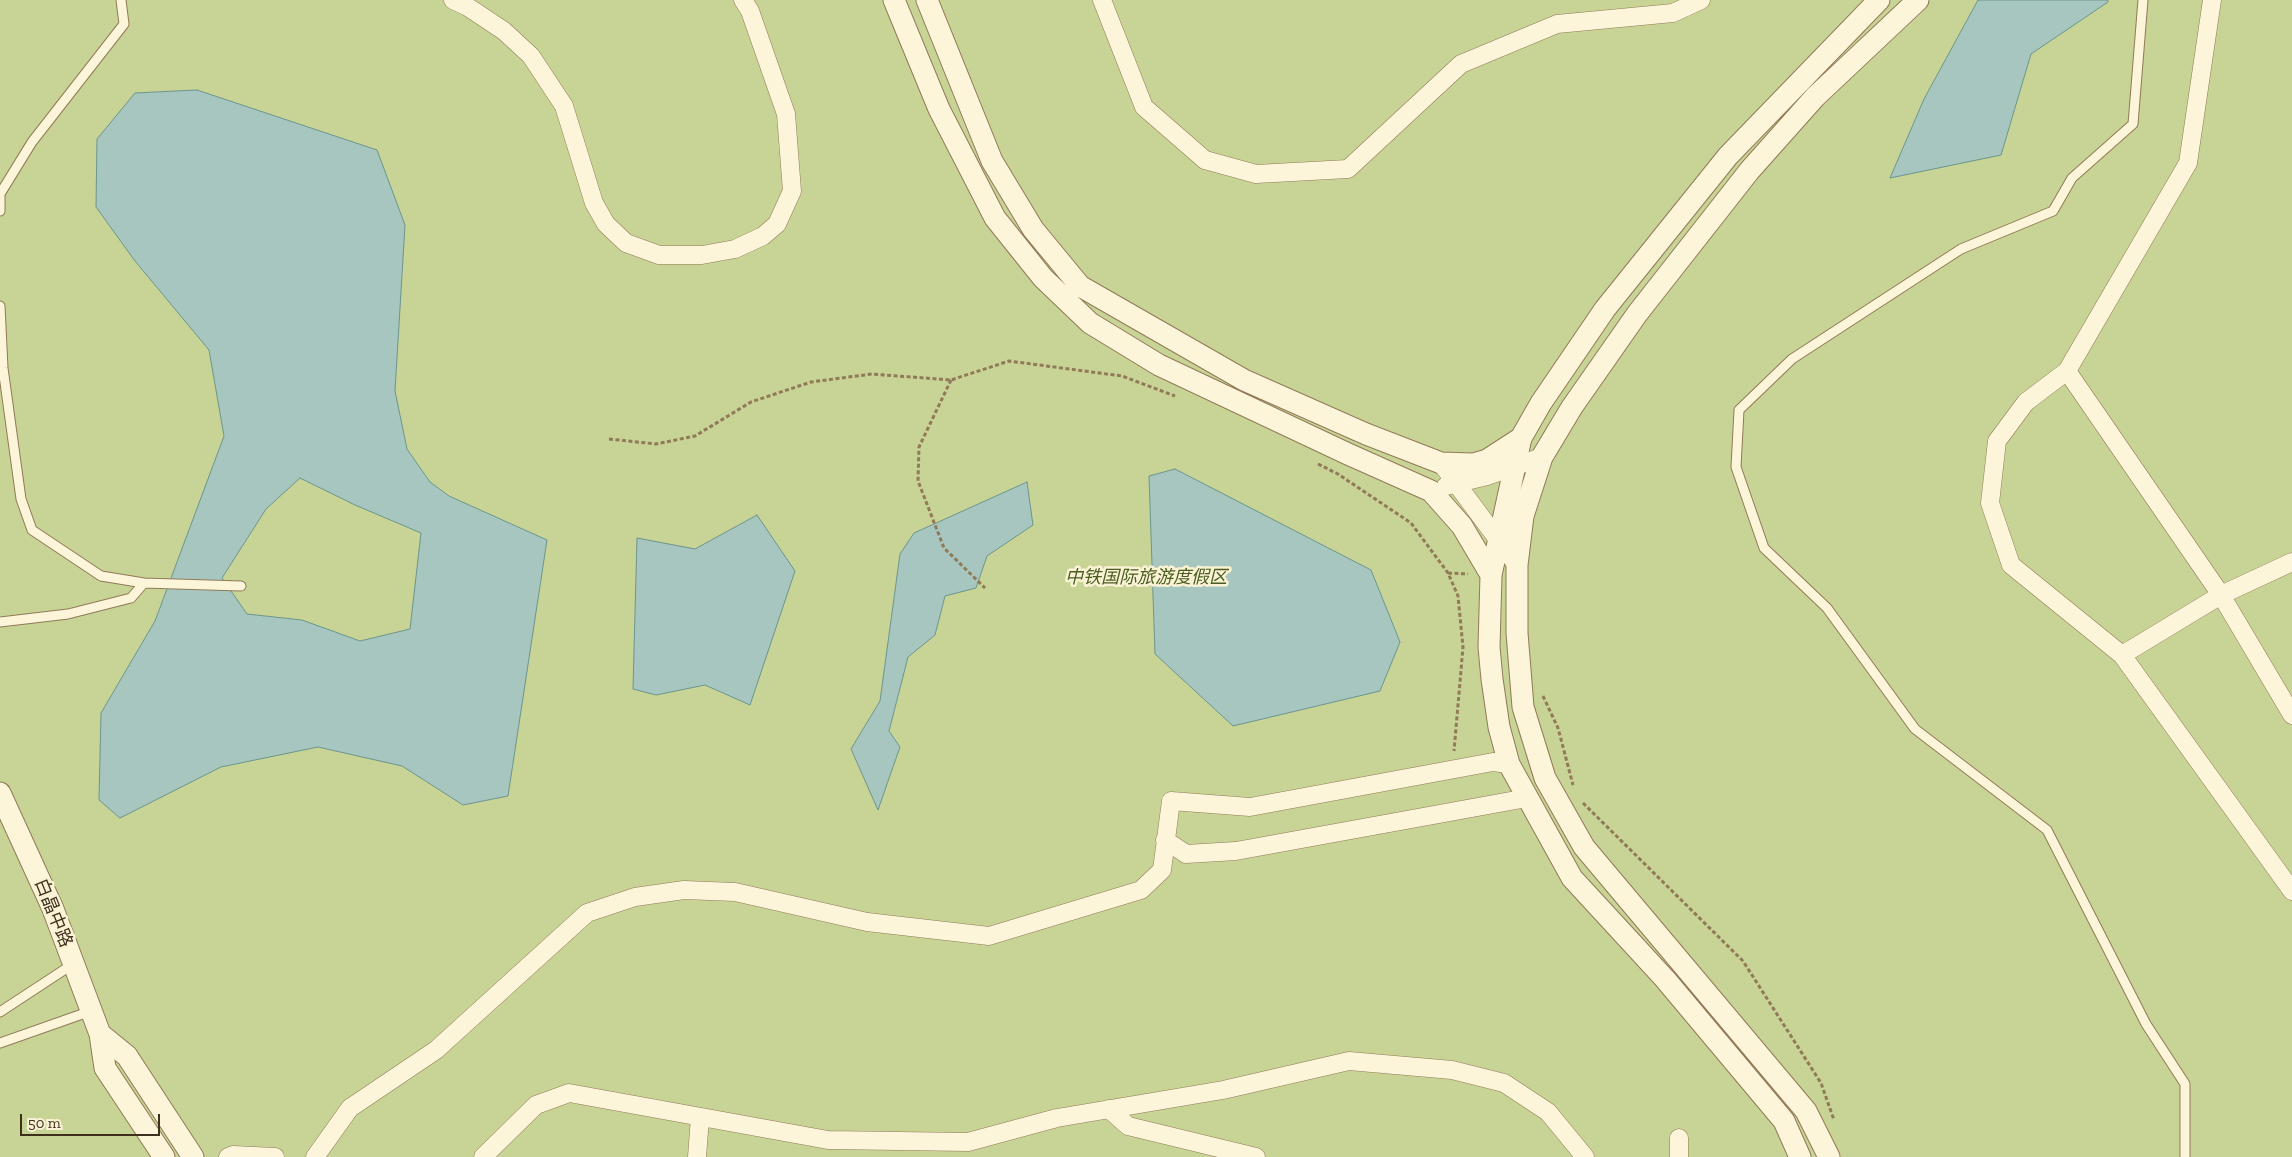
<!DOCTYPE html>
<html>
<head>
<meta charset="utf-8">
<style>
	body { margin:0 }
	#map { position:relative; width:2292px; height:1157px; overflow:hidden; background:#f3e9c4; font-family:"Zilla Slab",serif }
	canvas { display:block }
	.scale { position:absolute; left:20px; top:1114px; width:140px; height:22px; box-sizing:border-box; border:2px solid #3f301d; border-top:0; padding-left:6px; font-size:15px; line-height:18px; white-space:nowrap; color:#3f301d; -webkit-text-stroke:4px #faf2d5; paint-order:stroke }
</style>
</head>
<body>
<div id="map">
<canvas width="2292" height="1157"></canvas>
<div class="scale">50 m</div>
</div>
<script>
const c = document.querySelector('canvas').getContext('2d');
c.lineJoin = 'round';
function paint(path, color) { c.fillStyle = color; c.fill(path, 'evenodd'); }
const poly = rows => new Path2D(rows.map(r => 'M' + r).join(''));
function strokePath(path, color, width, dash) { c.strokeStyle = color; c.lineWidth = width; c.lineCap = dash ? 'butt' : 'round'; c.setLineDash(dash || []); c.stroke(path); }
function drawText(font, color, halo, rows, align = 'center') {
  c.font = font + ' "Zilla Slab","Noto Sans SC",serif'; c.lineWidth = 5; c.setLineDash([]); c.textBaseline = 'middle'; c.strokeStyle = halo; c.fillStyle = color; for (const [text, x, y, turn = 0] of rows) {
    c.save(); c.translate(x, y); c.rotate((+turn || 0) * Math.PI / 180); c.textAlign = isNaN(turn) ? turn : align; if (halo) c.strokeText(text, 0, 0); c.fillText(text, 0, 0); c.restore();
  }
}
paint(poly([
	[0,0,2292,0,2292,1157,0,1157]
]), '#c8d396');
const water = poly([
	[1978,0,2108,0,2108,2,2031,54,2001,155,1890,178,1924,99,1978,0],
	[197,90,377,150,405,225,395,391,407,449,430,482,449,496,547,540,508,796,463,805,402,766,318,747,221,767,120,818,99,800,101,713,155,621,224,436,209,350,135,261,96,207,97,139,135,93,197,90],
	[300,478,355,505,421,533,410,629,360,641,302,620,247,614,222,578,266,509,300,478],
	[1175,469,1371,570,1400,642,1380,691,1233,726,1155,654,1149,476,1175,469],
	[1027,482,1033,525,987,556,976,588,945,596,935,635,908,657,889,731,900,747,878,810,851,749,880,701,900,554,914,533,1027,482],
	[757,515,795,571,750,705,705,685,656,695,633,689,637,538,695,549,757,515]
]);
paint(water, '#a6c6bf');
strokePath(water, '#6c968e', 1);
const service = poly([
	[2143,0,2133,124,2072,178,2053,211,1961,249,1792,359,1739,410,1736,467,1764,548,1827,608,1915,729,2047,830,2146,1024,2185,1084,2185,1157],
	[0,211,0,194,32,142,124,24,121,0],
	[0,306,3,368,21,499,32,530,101,576,144,583,131,598,68,614,0,622],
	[144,583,241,586],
	[0,1012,73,964],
	[0,1043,91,1011]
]);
const minor = poly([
	[453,0,468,7,504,31,531,56,564,106,594,203,606,224,626,243,659,255,702,255,735,249,763,236,777,224,792,191,786,114,750,11,743,0],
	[1102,0,1144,107,1205,160,1256,174,1348,169,1461,64,1557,24,1673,13,1701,0],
	[2212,0,2188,163,2067,371,2221,595,2292,715],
	[2067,371,2026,402,1997,441,1990,503,2011,565,2122,655,2292,891],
	[1441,463,1517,565],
	[1446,486,1487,476,1542,457],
	[2122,655,2221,595,2292,562],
	[1165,840,1186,854,1236,851,1527,798],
	[1109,1109,1128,1126,1256,1157],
	[1679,1138,1679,1157],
	[228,1157,233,1155,275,1157],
	[315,1157,350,1108,436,1050,587,913,635,897,684,890,735,892,867,922,989,936,1141,890,1162,870,1171,801,1250,807,1493,762,1509,764],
	[483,1157,536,1105,569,1093,828,1140,968,1142,1057,1118,1223,1090,1349,1061,1452,1070,1504,1083,1548,1112,1585,1157],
	[697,1157,700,1117]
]);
const tertiary = poly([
	[894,0,939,109,995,218,1043,278,1090,323,1159,365,1348,454,1431,491,1462,526,1491,575],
	[927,0,992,161,1033,229,1080,286,1244,380,1366,434,1441,463,1473,464,1487,460,1521,438],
	[0,793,53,909,100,1034,105,1068,164,1157],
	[100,1034,127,1056,193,1157],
	[1800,1157,1784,1121,1665,979,1572,878,1509,764,1499,727,1492,679,1489,647,1491,575,1521,438,1541,403,1605,309,1728,156,1879,0],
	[1829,1157,1806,1111,1584,847,1545,778,1523,707,1517,633,1517,565,1523,516,1542,457,1572,407,1637,314,1750,170,1815,97,1918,0]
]);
strokePath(service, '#917a58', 11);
strokePath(minor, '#917a58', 19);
strokePath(tertiary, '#917a58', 23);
strokePath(poly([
	[951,380,919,447,918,481,944,548,985,588],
	[609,439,656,444,695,436,751,402,811,382,872,374,951,380,1009,361,1122,376,1175,396],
	[1318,464,1338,474,1411,523,1448,573,1458,596,1463,647,1454,751],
	[1448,573,1468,574],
	[1543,696,1558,728,1573,785],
	[1583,803,1743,961,1821,1083,1834,1120]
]), '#917a58', 3, [4, 2.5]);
strokePath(service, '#fdf5d9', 9);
strokePath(minor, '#fdf5d9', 18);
strokePath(tertiary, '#fdf5d9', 21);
drawText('italic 18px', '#4a5e21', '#faf2d5', [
	["中铁国际旅游度假区",1146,578]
]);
drawText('18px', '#3f301d', '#faf2d5', [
	["白晶中路",53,913,68]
]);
</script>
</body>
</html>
